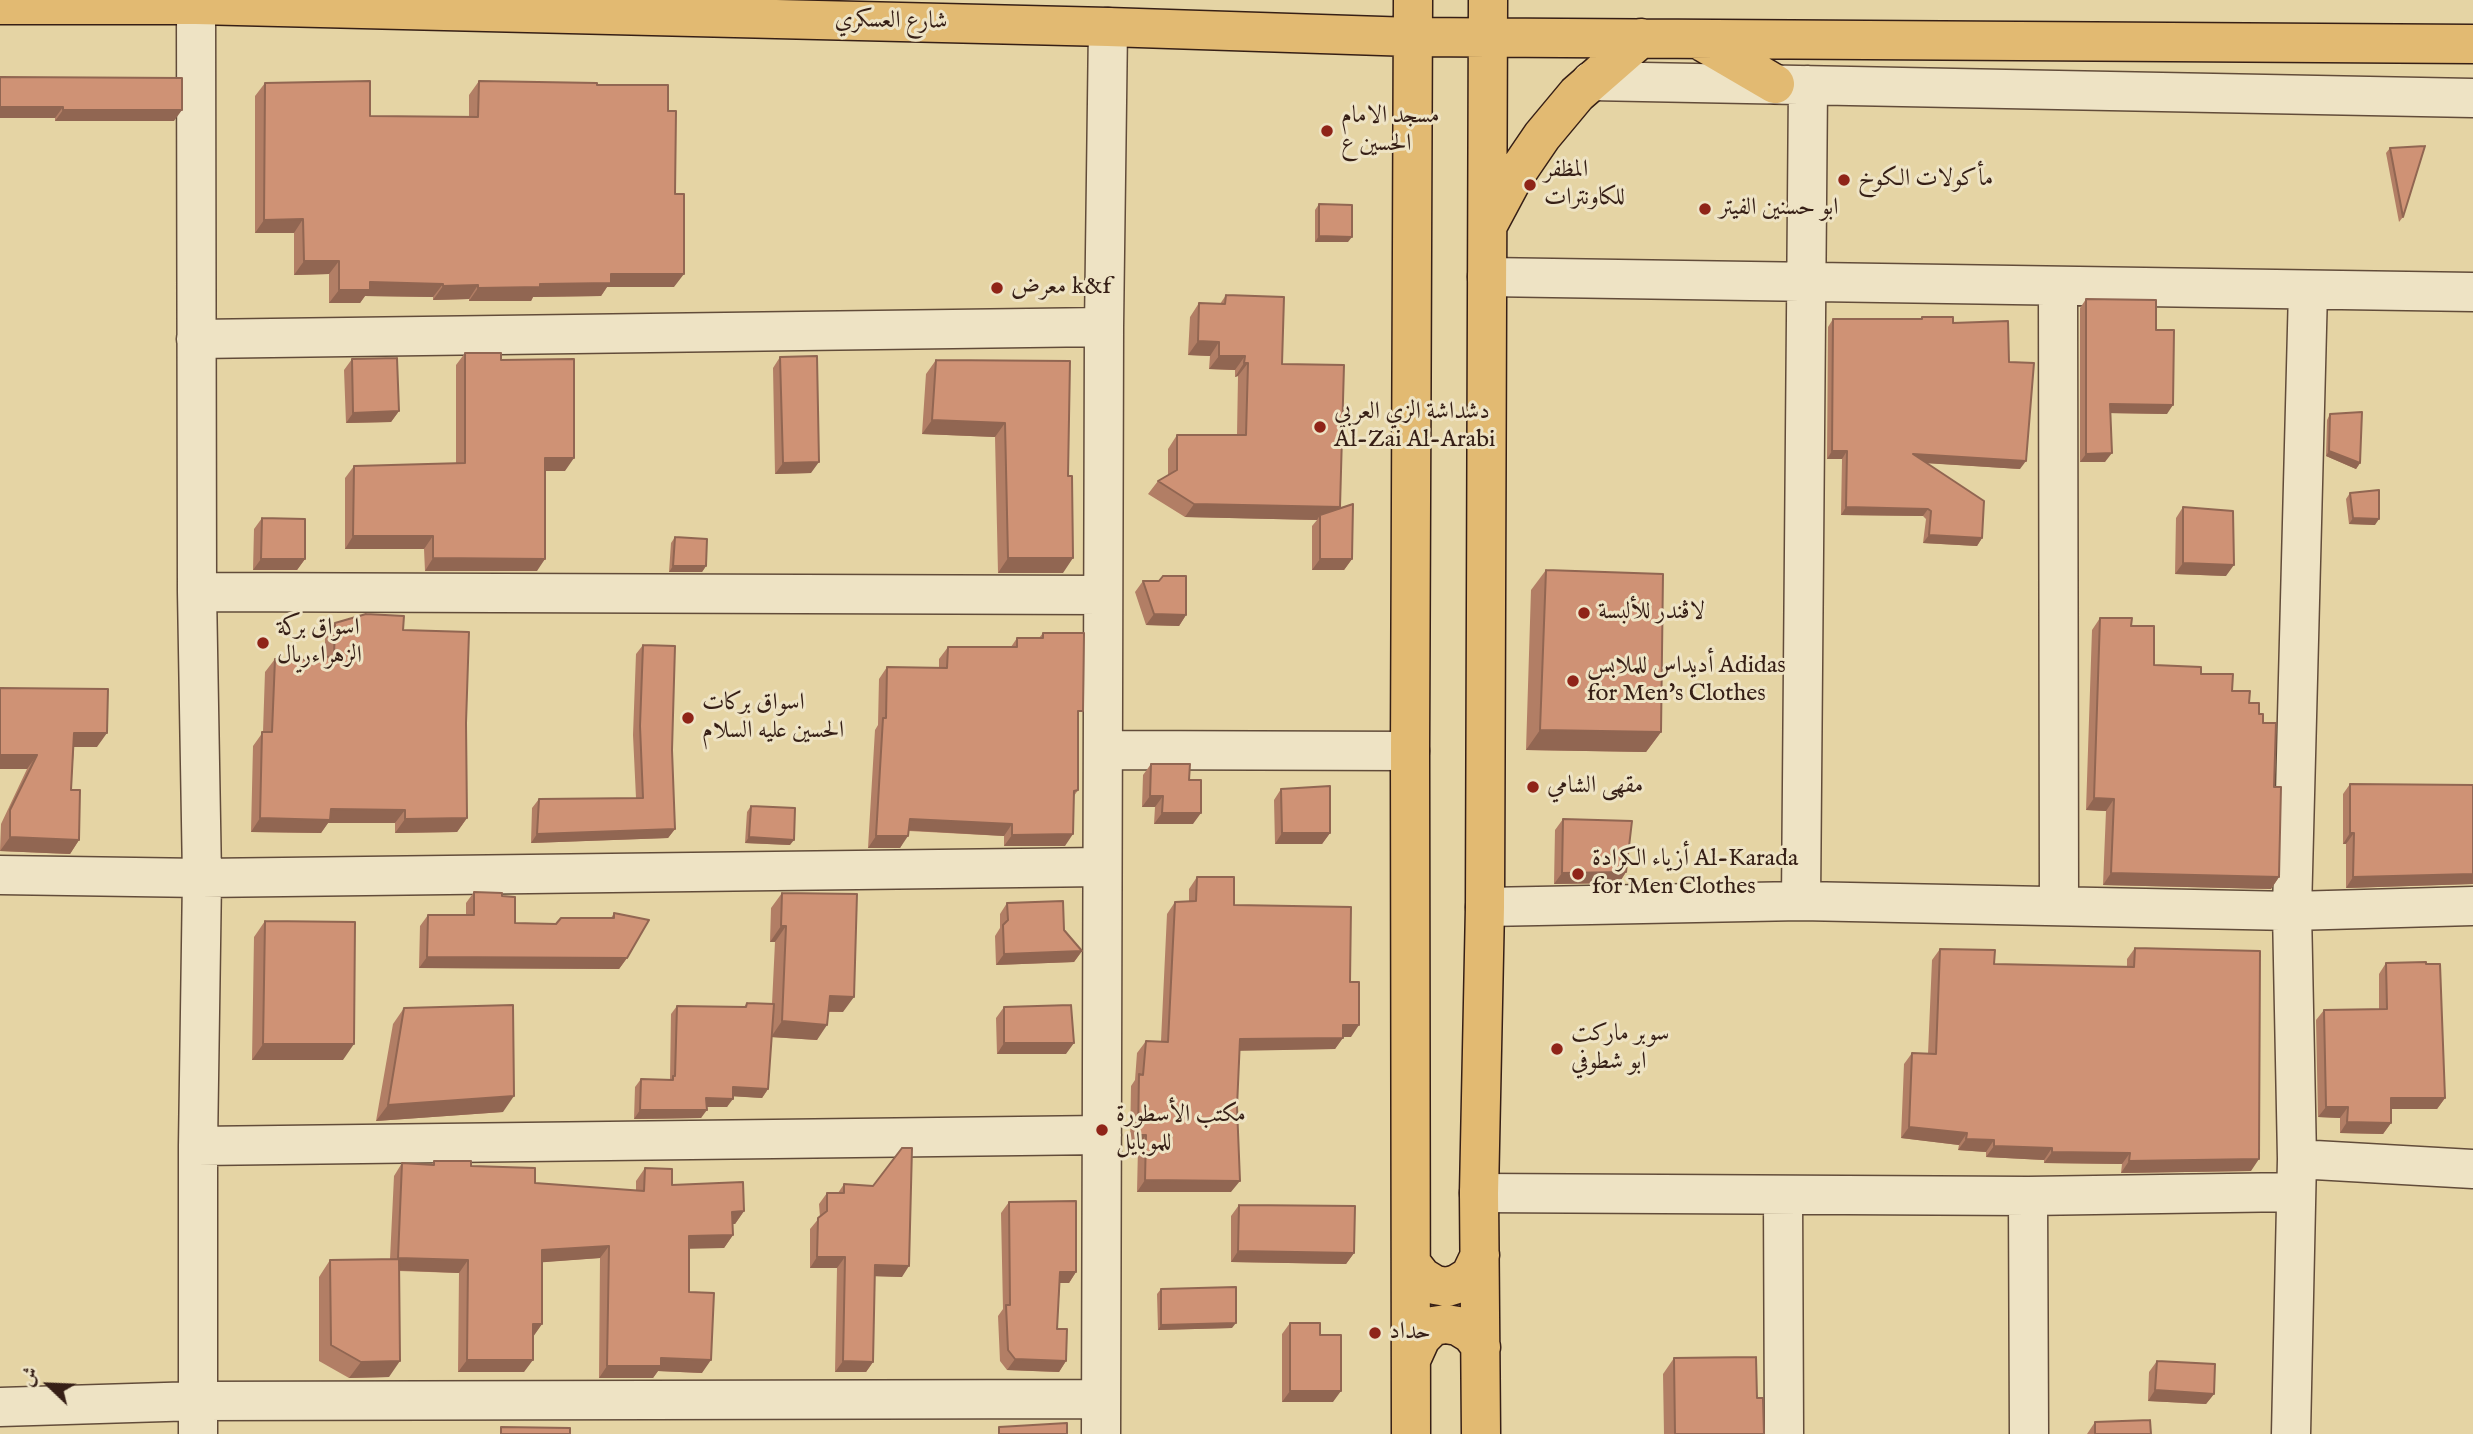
<!DOCTYPE html>
<html>
<head>
<meta charset="utf-8">
<style>
	body { margin:0 }
	#map { position:relative; width:2473px; height:1434px; overflow:hidden; background:#e5d4a4; font-family:"IM FELL English",Amiri,serif }
	canvas { display:block }
	.north { position:absolute; left:14px; top:1350px; width:70px; height:70px; -webkit-text-stroke:5px #eee3c4; paint-order:stroke; rotate:293deg; font-size:19px; font-weight:700; line-height:28px; text-align:center; color:#361f16 }
	.north::after { content:''; display:block; margin:auto; width:24px; height:32px; background:#361f16; clip-path:polygon(50% 0,100% 100%,50% 72%,0 100%) }
</style>
</head>
<body>
<div id="map">
<canvas width="2473" height="1434"></canvas>
<div class="north">ش</div>
</div>
<script>
const c = document.querySelector('canvas').getContext('2d');
c.lineJoin = 'round';
const poly = rows => new Path2D(rows.map(r => 'M' + r).join(''));
function strokePath(path, color, width, dash) { c.strokeStyle = color; c.lineWidth = width; c.lineCap = dash ? 'butt' : 'round'; c.setLineDash(dash || []); c.stroke(path); }
function paint(path, color) { c.fillStyle = color; c.fill(path, 'evenodd'); }
function drawText(font, color, halo, rows, align = 'center') {
  c.font = font + ' "IM FELL English",Amiri,serif'; c.lineWidth = 6; c.setLineDash([]); c.textBaseline = 'middle'; c.strokeStyle = halo; c.fillStyle = color; for (const [text, x, y, turn = 0] of rows) {
    c.save(); c.translate(x, y); c.rotate((+turn || 0) * Math.PI / 180); c.textAlign = isNaN(turn) ? turn : align; if (halo) c.strokeText(text, 0, 0); c.fillText(text, 0, 0); c.restore();
  }
}
const minor = poly([
	[196,5,197,592,202,878,198,1146,198,1434],
	[1591,81,2473,98],
	[1487,277,2473,292],
	[2058,286,2059,906],
	[196,339,1104,327],
	[197,592,1103,595],
	[1103,750,1410,751],
	[0,875,202,878,1102,867],
	[1801,901,1808,85],
	[1485,907,1801,901,2292,911,2473,906],
	[198,1146,1102,1135],
	[2297,1159,2473,1169],
	[1479,1193,2028,1196,2295,1192],
	[1783,1195,1784,1434],
	[2028,1196,2029,1434],
	[0,1407,198,1401,1101,1399],
	[1101,1434,1104,327,1108,27],
	[2291,1434,2297,1159,2292,911,2308,290]
]);
const major = poly([
	[0,5,196,5,1108,27,1412,37,2473,44],
	[1698,39,1775,84],
	[1489,223,1512,180,1542,136,1577,94,1641,38],
	[1411,1263,1422,1277,1435,1285,1447,1287,1457,1284,1470,1276,1480,1255],
	[1411,1360,1421,1338,1433,1326,1446,1324,1458,1326,1471,1334,1481,1347],
	[1411,1434,1410,751,1413,0],
	[1481,1434,1479,1193,1485,907,1488,0]
]);
strokePath(minor, '#624c3a', 41);
strokePath(major, '#361f16', 41);
strokePath(minor, '#eee3c4', 38);
strokePath(major, '#e2ba72', 38);
paint(poly([
	[0,77,174,121,55,121,55,118,0,118],
	[479,81,597,85,668,111,674,287,607,287,601,296,533,297,531,301,469,301,469,299,433,300,433,297,365,296,360,303,329,303,329,274,294,275,294,233,255,233,255,96,265,83,370,116,469,117,469,95],
	[2390,148,2403,217,2399,222,2386,153],
	[1319,204,1348,242,1315,242,1315,210],
	[1226,295,1282,364,1338,509,1352,559,1344,570,1312,570,1312,526,1317,520,1185,517,1148,494,1158,481,1168,475,1168,449,1177,435,1237,435,1238,376,1235,377,1235,370,1209,369,1210,356,1188,355,1190,317,1199,303,1220,304],
	[2086,299,2156,330,2167,414,2111,413,2105,462,2080,462,2080,308],
	[1922,317,1953,323,2009,362,2020,469,1927,463,1982,538,1977,546,1923,543,1926,519,1923,516,1841,515,1842,459,1827,459,1828,327,1833,319,1921,319],
	[465,353,501,360,565,471,545,471,537,571,425,571,424,549,345,549,345,478,354,466,456,463,456,365],
	[780,357,811,473,775,474,773,368],
	[352,359,399,411,391,422,346,423,344,370],
	[936,360,1068,476,1063,573,998,573,995,437,922,434,926,374],
	[2330,414,2360,463,2356,469,2326,456,2327,420],
	[2350,493,2375,525,2349,524,2346,499],
	[2183,507,2226,576,2175,574,2176,518],
	[262,518,305,559,297,570,253,570,254,529],
	[675,537,706,566,702,572,669,572,671,543],
	[1546,570,1661,732,1646,752,1526,750,1531,590],
	[1143,581,1186,615,1179,626,1146,625,1135,592],
	[2100,618,2131,626,2154,665,2201,674,2232,691,2249,703,2259,714,2263,723,2274,787,2279,877,2271,889,2103,885,2106,811,2086,810,2092,630],
	[335,623,403,630,466,723,467,818,457,832,395,833,395,823,328,823,321,833,251,832,253,746,263,732,265,672,275,659,308,660,311,656,325,656,325,636],
	[1043,633,1078,719,1078,790,1074,796,1065,846,1004,846,1004,836,909,831,900,848,868,848,875,730,878,725,879,679,887,667,939,668,939,659,948,647,1011,647,1017,638,1039,638],
	[643,645,672,750,675,829,668,838,531,843,532,808,539,799,636,798,633,735,636,654],
	[0,688,97,747,74,747,71,790,79,840,70,854,0,851,1,824,27,769],
	[1151,764,1189,780,1193,824,1154,824,1155,807,1142,807,1143,775],
	[2350,784,2473,785,2473,884,2346,888,2346,844,2343,844,2343,794],
	[1281,789,1330,833,1322,844,1275,844,1274,800],
	[751,806,790,845,745,843,747,812],
	[1563,819,1626,872,1619,883,1554,884,1555,830],
	[1197,877,1234,905,1350,982,1351,1037,1343,1037,1335,1049,1240,1050,1231,1192,1137,1192,1138,1147,1130,1147,1131,1086,1135,1080,1137,1053,1146,1041,1161,1041,1167,914,1175,902,1189,902,1189,889],
	[474,892,502,896,515,923,556,924,611,918,614,913,627,958,619,969,419,968,420,926,428,915,466,915,466,903],
	[782,893,843,1012,828,1012,817,1040,771,1037,768,1089,762,1098,733,1096,727,1107,707,1107,701,1118,634,1119,635,1087,641,1079,670,1080,671,1014,677,1006,744,1007,747,1003,772,1004,775,942,770,942,771,908],
	[1007,903,1064,930,1082,951,1074,962,996,965,995,936,1000,928,1000,914],
	[265,921,343,1060,252,1060,254,937],
	[2135,948,2251,1171,2121,1173,2122,1164,2044,1163,2044,1160,1986,1157,1986,1152,1958,1150,1959,1145,1901,1138,1904,1064,1912,1053,1928,1054,1932,960,1940,949,1994,964,2127,967,2127,959],
	[2386,963,2445,1098,2437,1109,2391,1109,2391,1123,2383,1134,2340,1133,2340,1118,2318,1117,2316,1020,2324,1010,2379,1009,2379,974],
	[1004,1007,1066,1054,997,1054,996,1018],
	[404,1008,503,1112,376,1121,393,1024],
	[434,1161,471,1166,535,1183,636,1191,636,1181,645,1168,672,1185,744,1211,735,1224,733,1224,733,1235,724,1248,689,1248,689,1292,702,1373,658,1371,653,1378,599,1378,600,1258,542,1262,542,1324,533,1336,524,1372,458,1372,459,1273,399,1271,389,1377,349,1378,319,1361,319,1277,330,1260,390,1259,394,1176,402,1163,431,1165],
	[844,1184,902,1277,875,1276,873,1362,866,1372,835,1372,837,1268,810,1268,810,1229,820,1217,819,1204,827,1193,838,1193],
	[1009,1202,1076,1272,1069,1283,1060,1283,1057,1329,1066,1361,1059,1372,1007,1370,1000,1361,998,1316,1003,1309,1001,1213],
	[1239,1205,1354,1253,1346,1264,1231,1262,1231,1216],
	[1161,1289,1232,1328,1158,1330,1157,1294],
	[1290,1323,1320,1335,1333,1402,1282,1402,1282,1334],
	[1674,1358,1764,1434,1664,1434,1663,1374],
	[2157,1361,2214,1394,2206,1404,2148,1401,2149,1372],
	[2095,1422,2151,1434,2087,1434]
]), '#b27e65');
paint(poly([
	[0,107,63,107,55,118,0,118],
	[63,110,182,110,174,121,55,121],
	[303,219,294,233,255,233,264,220],
	[1319,236,1352,237,1348,242,1315,242],
	[304,261,339,261,329,274,294,275],
	[611,274,684,274,674,287,607,287,601,296,533,297,531,301,469,301,478,288,540,284],
	[370,282,443,284,433,297,365,296,360,303,329,303,339,290],
	[478,285,469,299,433,300,443,286],
	[1198,341,1219,342,1210,356,1188,355],
	[1219,356,1245,356,1235,370,1209,369],
	[1244,363,1248,363,1238,376,1235,377],
	[2110,404,2173,405,2167,414,2104,413],
	[399,411,391,422,346,423,353,413],
	[932,420,1005,423,995,437,922,434],
	[1832,451,1847,451,1842,459,1827,459],
	[2329,451,2360,463,2356,469,2326,456],
	[2112,453,2105,462,2080,462,2086,454],
	[1913,454,2026,461,2020,469,1908,462],
	[545,458,574,458,565,471,536,471],
	[819,462,811,473,775,474,783,463],
	[1194,504,1340,507,1331,520,1320,515,1317,520,1185,517],
	[1846,507,1928,509,1923,516,1841,515],
	[2353,518,2379,519,2375,525,2349,524],
	[1929,535,1982,538,1977,546,1923,543],
	[353,536,433,536,424,549,345,549],
	[433,558,545,559,537,571,425,571],
	[1008,558,1073,558,1063,573,998,573],
	[261,559,305,559,297,570,253,570],
	[1320,559,1352,559,1344,570,1312,570],
	[2183,563,2234,565,2226,576,2175,574],
	[673,566,706,566,702,572,669,572],
	[1154,614,1186,615,1179,626,1146,625],
	[1540,730,1661,732,1646,752,1526,750],
	[74,733,107,733,97,747,65,747],
	[0,755,37,755,27,769,0,769],
	[1150,796,1163,796,1155,807,1142,807],
	[2094,798,2114,799,2106,811,2086,810],
	[331,809,405,810,395,823,328,823,321,833,251,832,260,818],
	[1162,813,1201,813,1193,824,1154,824],
	[467,818,457,832,395,833,405,819],
	[910,819,1012,824,1004,836,902,830],
	[675,829,668,838,531,843,537,834],
	[1282,833,1330,833,1322,844,1275,844],
	[2350,833,2354,833,2346,844,2343,844],
	[1073,834,1065,846,1004,846,1012,835],
	[876,836,908,836,900,848,868,848],
	[10,837,79,840,70,854,0,851],
	[749,837,794,840,790,845,745,843],
	[1626,872,1619,883,1554,884,1562,873],
	[2111,873,2279,877,2271,889,2103,885],
	[2473,874,2473,884,2346,888,2353,877],
	[781,926,786,926,775,942,770,942],
	[1082,951,1074,962,996,965,1004,954],
	[427,957,627,958,619,969,419,968],
	[830,996,854,997,843,1012,819,1011],
	[782,1021,827,1025,817,1040,771,1037],
	[1343,1025,1359,1025,1351,1037,1335,1037],
	[1343,1038,1335,1049,1232,1051,1240,1039],
	[1004,1043,1074,1043,1066,1054,997,1054],
	[263,1044,354,1044,343,1060,252,1060],
	[733,1087,768,1089,762,1098,728,1096],
	[514,1096,503,1112,376,1121,388,1105],
	[706,1098,733,1099,727,1107,701,1107],
	[2391,1098,2445,1098,2437,1109,2383,1109],
	[2326,1107,2348,1107,2340,1118,2318,1117],
	[640,1110,707,1110,701,1118,634,1119],
	[2347,1122,2391,1123,2383,1134,2340,1133],
	[1909,1127,1967,1133,1959,1145,1901,1138],
	[1138,1135,1146,1135,1138,1147,1130,1147],
	[1966,1139,1994,1140,1986,1152,1958,1150],
	[1994,1146,2052,1148,2044,1160,1986,1157],
	[2052,1152,2130,1153,2122,1164,2044,1163],
	[2259,1159,2251,1171,2121,1173,2129,1161],
	[1145,1180,1240,1181,1231,1192,1137,1192],
	[744,1211,735,1224,724,1224,732,1212],
	[733,1235,724,1248,681,1249,689,1236],
	[609,1246,600,1258,533,1263,542,1250],
	[1238,1251,1354,1253,1346,1264,1231,1262],
	[817,1257,845,1257,837,1268,810,1268],
	[398,1258,468,1260,459,1273,389,1270],
	[875,1265,909,1266,902,1277,868,1276],
	[1060,1272,1076,1272,1069,1283,1053,1283],
	[1236,1323,1232,1328,1158,1330,1161,1325],
	[533,1324,542,1324,533,1337],
	[661,1358,711,1360,702,1373,658,1371,653,1378,599,1378,607,1366],
	[1015,1359,1066,1361,1059,1372,1007,1370],
	[467,1360,533,1360,524,1372,458,1372],
	[400,1361,389,1377,349,1378,361,1362],
	[843,1361,873,1362,866,1372,835,1372],
	[2155,1390,2214,1394,2206,1404,2148,1401],
	[1290,1391,1341,1391,1333,1402,1282,1402]
]), '#916652');
const building = poly([
	[0,77,182,78,182,110,63,110,63,107,0,107,0,77],
	[370,81,370,116,478,117,479,81,597,83,597,85,668,85,668,111,676,111,675,194,684,194,684,274,611,274,611,283,540,284,540,287,478,288,478,285,443,286,443,284,370,282,370,290,339,290,339,261,304,261,303,219,264,220,265,83,370,81],
	[2425,146,2403,217,2390,148,2425,146],
	[1319,204,1352,205,1352,237,1319,236,1319,204],
	[1226,295,1284,297,1282,364,1344,365,1340,507,1194,504,1158,481,1177,470,1177,435,1246,435,1248,363,1244,363,1245,356,1219,356,1219,342,1198,341,1199,303,1225,304,1226,295],
	[2086,299,2156,300,2156,330,2174,330,2173,405,2110,404,2112,453,2086,454,2086,299],
	[1922,317,1953,317,1953,323,2008,321,2009,362,2034,363,2026,461,1913,454,1984,501,1982,538,1929,535,1931,511,1928,509,1846,507,1847,451,1832,451,1833,319,1922,319,1922,317],
	[465,353,501,353,501,360,574,359,574,458,545,458,545,559,433,558,433,536,353,536,354,466,465,463,465,353],
	[817,356,819,462,783,463,780,357,817,356],
	[397,358,399,411,353,413,352,359,397,358],
	[936,360,1070,361,1068,476,1072,476,1073,558,1008,558,1005,423,932,420,936,360],
	[2362,412,2360,463,2329,451,2330,414,2362,412],
	[2379,490,2379,519,2353,518,2350,493,2379,490],
	[1353,504,1352,559,1320,559,1320,515,1353,504],
	[2183,507,2233,511,2234,565,2183,563,2183,507],
	[262,518,305,519,305,559,261,559,262,518],
	[675,537,707,539,706,566,673,566,675,537],
	[1546,570,1663,574,1661,732,1540,730,1546,570],
	[1163,576,1186,576,1186,615,1154,614,1143,581,1159,581,1163,576],
	[366,614,404,616,403,630,469,632,466,723,467,818,405,819,405,810,331,809,330,820,260,818,262,732,272,732,275,659,311,660,311,656,334,657,335,623,366,614],
	[2100,618,2132,618,2131,626,2154,626,2154,665,2201,667,2201,674,2233,674,2232,691,2250,691,2249,703,2259,703,2259,714,2263,714,2263,723,2276,723,2274,787,2281,787,2279,877,2111,873,2114,799,2094,798,2100,618],
	[1043,633,1084,633,1083,711,1078,711,1078,790,1074,791,1073,834,1012,835,1012,824,910,819,908,836,876,836,883,718,886,718,887,667,947,668,948,647,1017,647,1017,638,1043,638,1043,633],
	[643,645,675,646,672,750,675,829,537,834,539,799,643,798,640,726,643,645],
	[0,688,108,689,107,733,74,733,71,790,80,790,79,840,10,837,10,810,37,755,0,755,0,688],
	[1151,764,1190,764,1189,780,1201,780,1201,813,1162,813,1163,796,1150,796,1151,764],
	[2350,784,2473,785,2473,874,2353,877,2354,833,2350,833,2350,784],
	[1330,786,1330,833,1282,833,1281,789,1330,786],
	[751,806,795,808,794,840,749,837,751,806],
	[1563,819,1632,821,1626,872,1562,873,1563,819],
	[1197,877,1234,877,1234,905,1351,907,1350,982,1359,982,1359,1025,1343,1025,1343,1038,1240,1039,1237,1107,1240,1181,1145,1180,1146,1135,1138,1135,1139,1074,1143,1075,1146,1041,1168,1042,1175,902,1196,901,1197,877],
	[474,892,502,893,502,896,515,897,515,923,556,924,561,918,614,918,614,913,649,920,627,958,427,957,428,915,474,915,474,892],
	[782,893,857,894,854,997,830,996,827,1025,782,1021,786,926,781,926,782,893],
	[1063,901,1064,930,1082,951,1004,954,1003,925,1008,920,1007,903,1063,901],
	[265,921,355,922,354,1044,263,1044,265,921],
	[2135,948,2260,951,2259,1159,2129,1161,2130,1153,2052,1152,2052,1148,1994,1146,1994,1140,1966,1139,1967,1133,1909,1127,1912,1053,1936,1054,1940,949,1995,950,1994,964,2134,967,2135,948],
	[2426,962,2426,964,2440,964,2445,1098,2391,1098,2391,1123,2347,1122,2348,1107,2326,1107,2324,1010,2387,1009,2386,963,2426,962],
	[747,1003,774,1004,768,1089,733,1087,733,1099,706,1098,707,1110,640,1110,641,1079,673,1080,673,1076,675,1076,677,1006,746,1007,747,1003],
	[513,1005,514,1096,388,1105,404,1008,513,1005],
	[1071,1005,1074,1043,1004,1043,1004,1007,1071,1005],
	[902,1148,912,1148,909,1266,875,1265,873,1362,843,1361,845,1257,817,1257,818,1218,827,1211,827,1193,844,1193,844,1184,873,1186,902,1148],
	[434,1161,471,1161,471,1166,535,1168,535,1183,644,1191,645,1168,672,1169,672,1185,743,1182,744,1211,732,1212,733,1235,689,1236,689,1292,714,1293,711,1360,661,1358,661,1366,607,1366,609,1246,542,1250,542,1324,533,1324,533,1360,467,1360,468,1260,398,1258,402,1163,434,1165,434,1161],
	[1076,1201,1076,1272,1060,1272,1057,1329,1067,1329,1066,1361,1015,1359,1008,1350,1006,1305,1010,1305,1009,1202,1076,1201],
	[1239,1205,1355,1206,1354,1253,1238,1251,1239,1205],
	[399,1259,400,1361,361,1362,331,1345,330,1260,399,1259],
	[1236,1287,1236,1323,1161,1325,1161,1289,1236,1287],
	[1290,1323,1320,1323,1320,1335,1341,1335,1341,1391,1290,1391,1290,1323],
	[1756,1357,1757,1398,1763,1398,1764,1434,1675,1434,1674,1358,1756,1357],
	[2157,1361,2215,1364,2214,1394,2155,1390,2157,1361],
	[2150,1420,2151,1434,2095,1434,2095,1422,2150,1420],
	[1067,1423,1067,1434,999,1434,999,1427,1067,1423],
	[501,1427,570,1428,570,1434,501,1434,501,1427]
]);
paint(building, '#cf9275');
strokePath(building, '#916652', 2);
for (const [x, y, r, color] of [
	[1327,131,7,"#8f2418"],
	[1844,180,7,"#8f2418"],
	[1530,185,7,"#8f2418"],
	[1705,209,7,"#8f2418"],
	[997,288,7,"#8f2418"],
	[1320,427,7,"#8f2418"],
	[1584,613,7,"#8f2418"],
	[263,643,7,"#8f2418"],
	[1573,681,7,"#8f2418"],
	[688,718,7,"#8f2418"],
	[1533,787,7,"#8f2418"],
	[1578,874,7,"#8f2418"],
	[1557,1049,7,"#8f2418"],
	[1102,1130,7,"#8f2418"],
	[1375,1333,7,"#8f2418"]
]) { const dot = new Path2D(); dot.arc(x, y, r, 0, 2 * Math.PI); c.fillStyle = color; c.fill(dot); strokePath(dot, '#eee3c4', 2.5); }
drawText('24px', '#361f16', '#eee3c4', [
	["شارع العسكري",891,22,1]
]);
drawText('24px', '#361f16', '#eee3c4', [
	["مسجد الامام",1341,117],
	["الحسين ع",1341,145],
	["المظفر",1544,171],
	["للكاونترات",1544,199],
	["مأكولات الكوخ",1858,180],
	["ابو حسنين الفيتر",1719,209],
	["معرض k&f",1011,288],
	["دشداشة الزي العربي",1334,413],
	["Al-Zai Al-Arabi",1334,441],
	["لاڤندر للألبسة",1598,613],
	["اسواق بركة",277,629],
	["الزهراء﷼",277,657],
	["أديداس للملابس Adidas",1587,667],
	["for Men's Clothes",1587,695],
	["اسواق بركات",702,704],
	["الحسين عليه السلام",702,732],
	["مقهى الشامي",1547,787],
	["أزياء الكرادة Al-Karada",1592,860],
	["for Men Clothes",1592,888],
	["سوبر ماركت",1571,1035],
	["ابو شطوفي",1571,1063],
	["مكتب الأسطورة",1116,1116],
	["للموبايل",1116,1144],
	["حداد",1389,1333]
], 'left');
</script>
</body>
</html>
